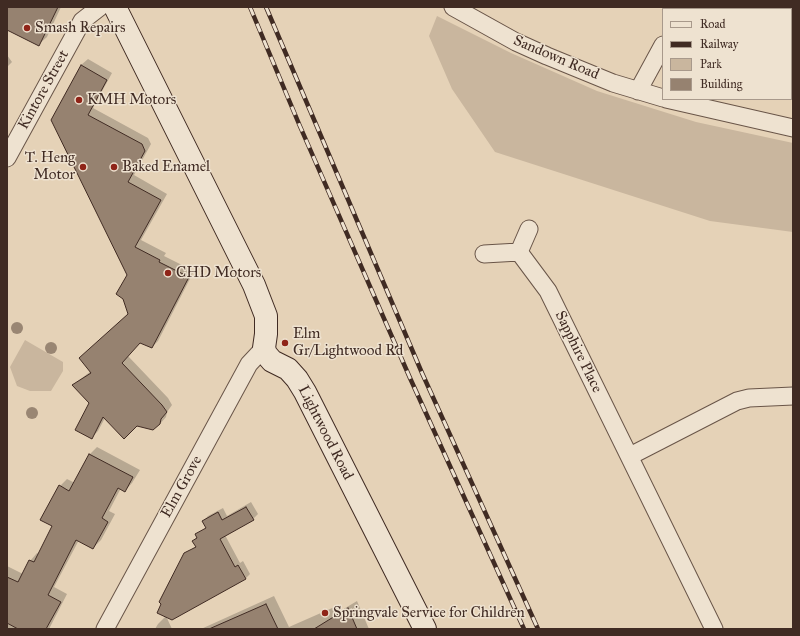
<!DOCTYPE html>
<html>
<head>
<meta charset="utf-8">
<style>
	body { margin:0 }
	#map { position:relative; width:800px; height:636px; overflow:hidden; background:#e5d2b7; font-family:"IM FELL Great Primer",serif }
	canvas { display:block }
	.frame { position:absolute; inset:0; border:8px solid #402b23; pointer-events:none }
	.legend { position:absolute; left:662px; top:8px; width:130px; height:92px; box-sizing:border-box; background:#eee2d0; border:1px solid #a8998b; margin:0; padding:5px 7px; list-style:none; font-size:12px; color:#402b23 }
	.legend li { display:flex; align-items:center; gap:8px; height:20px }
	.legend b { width:20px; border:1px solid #a8998b }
</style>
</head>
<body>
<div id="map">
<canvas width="800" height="636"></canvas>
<div class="frame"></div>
<ul class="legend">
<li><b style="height:5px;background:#eee2d0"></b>Road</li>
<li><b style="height:5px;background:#402b23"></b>Railway</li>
<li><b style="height:11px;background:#c9b69e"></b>Park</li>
<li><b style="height:11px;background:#968270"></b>Building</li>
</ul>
</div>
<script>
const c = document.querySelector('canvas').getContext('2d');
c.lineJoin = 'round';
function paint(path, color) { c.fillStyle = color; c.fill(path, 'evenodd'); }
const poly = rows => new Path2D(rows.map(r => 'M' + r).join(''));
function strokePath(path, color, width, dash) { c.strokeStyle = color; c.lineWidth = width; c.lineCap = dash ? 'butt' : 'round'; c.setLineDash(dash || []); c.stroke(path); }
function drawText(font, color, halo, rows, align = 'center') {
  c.font = font + ' "IM FELL Great Primer",serif'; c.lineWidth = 3; c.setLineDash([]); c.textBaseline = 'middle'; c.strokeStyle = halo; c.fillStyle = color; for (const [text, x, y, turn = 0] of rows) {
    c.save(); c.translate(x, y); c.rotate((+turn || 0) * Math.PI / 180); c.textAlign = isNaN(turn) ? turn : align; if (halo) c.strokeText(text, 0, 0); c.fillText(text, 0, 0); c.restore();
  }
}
paint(poly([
	[437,16,511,53,597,91,696,122,793,143,793,232,710,221,495,152,452,89,429,36],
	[25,340,63,362,63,371,51,391,30,391,17,386,10,367]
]), '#c9b69e');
paint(poly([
	[7,7,61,7,47,37,39,44,7,29],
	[7,55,12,62,7,67],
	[88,59,112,73,93,108,148,138,151,144,134,175,167,194,141,240,166,253,164,256,194,271,158,341,152,347,140,342,128,356,168,398,172,405,167,412,166,417,160,424,105,418,98,431,91,438,90,402,73,385,91,371,129,314,128,275,52,120,81,65],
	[97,447,140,470,132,483,125,491,121,488,109,511,115,514,101,540,93,548,79,540,54,587,67,594,49,629,7,629,7,566,23,574,30,561,37,553,39,554,53,526,60,486,67,479,75,483,90,454],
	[251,502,258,514,253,519,225,535,240,563,243,561,250,574,245,579,185,554,196,546,193,541,198,536,197,535,207,527,203,521,208,516,223,508,227,516],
	[274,596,289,627,339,605,342,610,357,601,369,629,201,629],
	[166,616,172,629,155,629,158,624]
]), '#0003');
const building = poly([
	[7,7,58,7,39,46,7,30,7,7],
	[81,65,107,80,88,115,142,144,145,151,128,182,161,200,135,247,160,260,159,262,189,277,152,348,140,343,122,363,162,405,167,412,161,419,160,424,153,430,137,426,124,439,103,417,92,439,75,430,89,403,72,385,91,373,79,358,128,314,123,299,116,294,127,275,51,120,81,65],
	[89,454,133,477,125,492,118,488,102,518,108,522,93,549,76,540,48,595,61,602,46,629,18,629,7,623,7,577,18,582,29,560,34,562,52,526,40,520,59,485,69,491,89,454],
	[246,507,254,520,220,539,235,567,238,565,246,579,172,620,157,613,161,604,159,602,184,553,196,547,192,541,197,538,195,534,206,528,202,521,218,512,222,520,246,507],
	[266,604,278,629,209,629,266,604],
	[348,608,357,629,314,629,348,608]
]);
paint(building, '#968270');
strokePath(building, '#402b23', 1);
const minor = poly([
	[453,7,516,42,547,56,613,83,663,98],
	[683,9,684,7],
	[638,91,663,45],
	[666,99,793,128],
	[7,158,82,21,100,7],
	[519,252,548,291,714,629],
	[484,254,519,252,529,229],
	[630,456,737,401,749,398,793,396],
	[105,629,249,364,264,348]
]);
const secondary = poly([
	[115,7,254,285,266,316,266,334,264,348,266,354,272,361,288,369,297,379,305,392,425,629]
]);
strokePath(minor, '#695548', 19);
strokePath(secondary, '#402b23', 24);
strokePath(minor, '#eee2d0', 17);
strokePath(secondary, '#eee2d0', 22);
const rail = poly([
	[250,7,299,124,410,378,524,629],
	[266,7,422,373,538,629]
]);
strokePath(rail, '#402b23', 4.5);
strokePath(rail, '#eee2d0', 3, [9]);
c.fillStyle = '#998673';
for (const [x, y] of [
	[17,328],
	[51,348],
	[32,413]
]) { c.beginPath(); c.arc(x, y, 6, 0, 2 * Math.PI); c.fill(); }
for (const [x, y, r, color] of [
	[27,28,4,"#8f2418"],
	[79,100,4,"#8f2418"],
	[83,167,4,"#8f2418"],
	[114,167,4,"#8f2418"],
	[168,273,4,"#8f2418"],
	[285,343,4,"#8f2418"],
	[325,613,4,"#8f2418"]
]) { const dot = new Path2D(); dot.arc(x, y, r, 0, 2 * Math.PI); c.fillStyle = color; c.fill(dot); strokePath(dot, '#eee2d0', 1.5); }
drawText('15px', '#402b23', '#eee2d0', [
	["Smash Repairs",35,28],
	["KMH Motors",87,100],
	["T. Heng",75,158,"right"],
	["Motor",75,175,"right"],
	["Baked Enamel",122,167],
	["CHD Motors",176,273],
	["Elm",293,334],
	["Gr/Lightwood Rd",293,351],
	["Springvale Service for Children",333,613]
], 'left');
drawText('15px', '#402b23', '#eee2d0', [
	["Sandown Road",556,58,23],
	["Kintore Street",44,90,-61],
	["Sapphire Place",578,352,64],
	["Lightwood Road",325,433,63],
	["Elm Grove",182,487,-61]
]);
</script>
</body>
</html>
